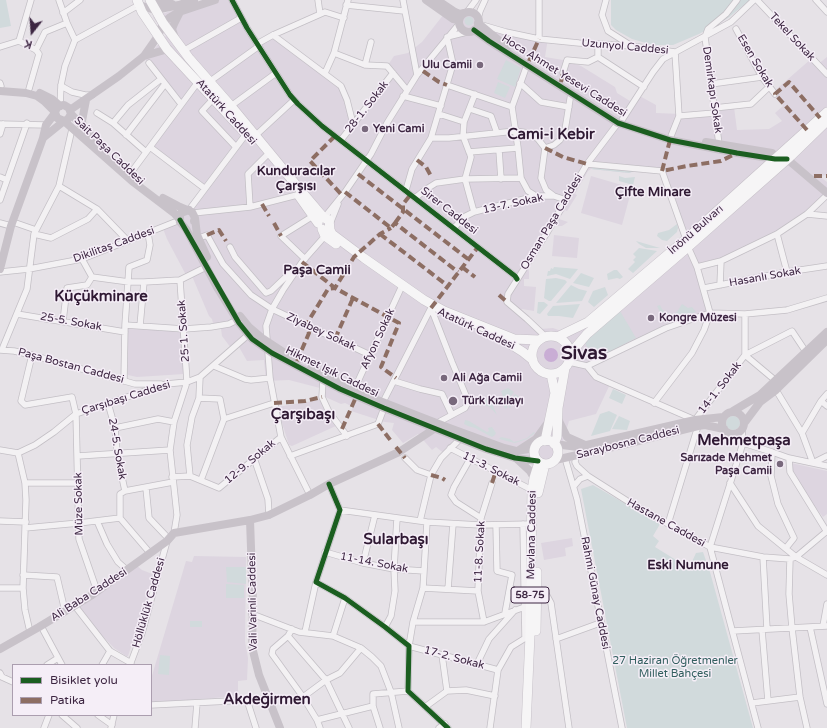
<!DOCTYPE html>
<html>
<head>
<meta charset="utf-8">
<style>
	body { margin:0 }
	#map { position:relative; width:827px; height:728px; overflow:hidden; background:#e6e2e7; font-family:"Varela Round",sans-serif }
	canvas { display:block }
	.legend { position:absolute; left:12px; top:664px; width:140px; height:52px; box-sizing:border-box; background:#f5eef7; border:1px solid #ab9eaf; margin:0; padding:5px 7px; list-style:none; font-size:12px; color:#3d2642 }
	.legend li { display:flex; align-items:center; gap:8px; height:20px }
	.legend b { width:20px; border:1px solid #ab9eaf }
	.north { position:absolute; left:12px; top:12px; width:40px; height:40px; -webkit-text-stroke:3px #f5eef7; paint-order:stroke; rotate:197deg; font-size:11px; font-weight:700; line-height:16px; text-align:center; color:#3d2642 }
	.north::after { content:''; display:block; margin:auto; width:14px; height:18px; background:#3d2642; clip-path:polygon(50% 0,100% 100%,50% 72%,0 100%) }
</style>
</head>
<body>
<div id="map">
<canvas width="827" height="728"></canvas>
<ul class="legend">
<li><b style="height:5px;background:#1b5e20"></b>Bisiklet yolu</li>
<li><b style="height:5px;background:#8d6e63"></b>Patika</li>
</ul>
<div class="north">K</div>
</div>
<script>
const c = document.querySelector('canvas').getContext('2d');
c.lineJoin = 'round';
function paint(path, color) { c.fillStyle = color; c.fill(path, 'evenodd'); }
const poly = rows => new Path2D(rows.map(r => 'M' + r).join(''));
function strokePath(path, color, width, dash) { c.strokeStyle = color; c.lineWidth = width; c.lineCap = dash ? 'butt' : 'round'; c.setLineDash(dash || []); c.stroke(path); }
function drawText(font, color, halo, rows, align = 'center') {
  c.font = font + ' "Varela Round",sans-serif'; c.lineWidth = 3; c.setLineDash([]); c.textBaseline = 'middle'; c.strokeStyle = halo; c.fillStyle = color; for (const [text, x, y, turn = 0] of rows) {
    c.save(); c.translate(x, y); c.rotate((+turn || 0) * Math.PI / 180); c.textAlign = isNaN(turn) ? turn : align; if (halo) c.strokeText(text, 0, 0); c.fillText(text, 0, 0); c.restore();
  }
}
paint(poly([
	[203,0,234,0,257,41,273,33,342,84,354,118,391,74,386,68,394,56,408,53,422,42,451,5,460,11,467,9,475,11,480,16,482,22,505,30,548,38,545,57,563,60,581,66,615,87,617,93,630,101,636,94,656,105,656,113,681,114,712,111,734,107,737,130,769,129,782,121,775,113,783,106,772,93,811,59,817,65,827,57,827,175,819,176,827,182,827,196,780,235,700,268,713,313,666,330,591,367,597,375,612,380,596,414,569,421,557,462,547,467,459,442,446,455,436,447,432,450,418,434,403,443,392,430,394,423,385,422,351,411,353,407,345,403,341,404,321,395,320,388,289,380,266,381,264,360,247,361,239,347,231,348,222,336,221,329,214,327,212,319,209,316,192,276,186,275,167,239,162,226,176,220,202,188,148,147,179,104,145,59,166,36,153,17],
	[591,169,629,173,637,170,661,172,685,238,578,327,564,332,553,328,541,329,520,312,522,309,534,311,536,287,524,286,524,279,529,279,529,272,528,267,555,226,562,226,568,222,559,219,565,210,567,211,577,195,575,194,588,171],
	[591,176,632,188,622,225,581,213],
	[554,235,579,238,577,258,552,256],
	[128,329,181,331,184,374,137,377,128,375],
	[320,399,338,425,292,446,289,445,277,407,307,402],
	[791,463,827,471,827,514,823,517,799,485,793,472],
	[572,538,573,546,565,548,566,556,544,560,541,543],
	[194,556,246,557,245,642,248,658,247,680,238,681,238,696,151,703,151,679,186,561,192,562],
	[136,565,142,570,155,575,128,656,126,656,114,648,94,627,78,607]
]), '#ddd5e0');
paint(poly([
	[0,0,6,0,11,26,0,28],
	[611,0,750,0,728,18,699,34,673,45,653,45,632,39,616,30,611,25],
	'464.5 21a4.5 4.5 0 1 1 9 0a4.5 4.5 0 1 1-9 0Z',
	[506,60,521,68,515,87,497,79],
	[498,82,510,87,505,98,494,93],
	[595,167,637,170,629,173,591,169],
	[619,176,625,178,635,177,633,185,619,181],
	[677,224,678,228,677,232,667,241,662,240,657,236,658,233,669,230],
	[636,241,660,248,646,248,639,244],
	[639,248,657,251,633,273,628,269,635,262,633,260,636,257,633,254],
	[554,267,578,269,570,279,556,274,547,276,548,271,550,271,551,268,553,269],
	[614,270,617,270,623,277,620,279,617,278,608,280,607,274],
	[581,273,594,278,589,287,573,283],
	[556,278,565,280,567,282,551,301,549,301,544,298,546,279],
	[571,285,579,289,587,291,582,301,556,303],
	[605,287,608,295,594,307,588,302,593,291],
	[538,302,544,302,548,305,540,314,537,313],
	[580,304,573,318,559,316,548,316,547,314,553,306],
	[682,304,688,308,692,307,696,312,665,323,657,306,660,305,662,309,665,312,673,314,677,312],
	[620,311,636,338,604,355,587,347,585,343,589,338],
	[508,388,514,392,509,399,507,408,506,409,504,407,504,399,501,391],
	[613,389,626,395,622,404,609,398],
	[515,394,521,398,519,400,514,400,510,408,509,408,510,400],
	[490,397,493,406,497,415,490,407,480,404],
	[609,411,617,415,610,431,591,436,600,414],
	[619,416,630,421,627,430,612,429],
	'726 423a7 7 0 1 1 14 0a7 7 0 1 1-14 0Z',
	[465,420,469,421,487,432,489,431,488,428,492,427,496,433,495,435,492,437,490,436,475,428,468,426,464,424],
	[534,432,535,433,527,439,515,443,499,439,501,437,510,439,514,442,518,441,527,438],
	[593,485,660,524,653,536,659,541,655,547,689,568,696,553,703,552,710,572,753,728,627,728,581,489],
	[226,567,246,567,246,584,227,582],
	[226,584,244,585,244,598,226,598],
	[190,621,202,621,202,627,190,627],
	[160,655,170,656,169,675,158,674]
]), '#d1dadc');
paint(poly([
	'544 355a7 7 0 1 1 14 0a7 7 0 1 1-14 0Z'
]), '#c9add5');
const street = poly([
	[59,0,67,23,75,40],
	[232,0,247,28,290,95,298,104,322,126,515,276,517,279],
	[318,0,320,14],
	[403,0,417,75],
	[606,0,602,15,608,31,630,45],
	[757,0,827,74],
	[816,0,827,12],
	[346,5,404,11],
	[467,12,476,0],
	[63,13,80,0],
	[478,19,480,11,485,0],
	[482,25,506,32,539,39,579,43,632,46,675,52],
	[736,29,762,77,775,94],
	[273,35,341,86,347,100,353,124],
	[447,37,467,32],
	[539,39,539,0],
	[19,41,31,0],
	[257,44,273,35,325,12,344,18],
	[598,44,598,57,644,87],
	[0,47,19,41,36,50],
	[183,51,241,18],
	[334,53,365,65,387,66,407,90],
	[149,63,181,104],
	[365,65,371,42],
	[527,65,512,107,518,148,521,178,528,191,536,196],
	[325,73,334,53,348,0],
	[563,73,567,60,588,62,598,57],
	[209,82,259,46],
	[0,83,1,86],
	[520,83,541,102,569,107],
	[711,84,762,77],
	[61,85,63,87,72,92,85,95,92,95],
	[447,85,512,107],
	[29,89,39,54,36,50,45,32,67,23],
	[403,96,441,106],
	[214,98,202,111,236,147],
	[60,106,61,85,65,66,75,40,139,5],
	[231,106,276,73],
	[714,108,751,104,769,87],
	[470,109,491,116,497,133],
	[97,113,113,123,146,152],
	[439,114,464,122,463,136,471,157,465,179,474,212],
	[679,116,715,113],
	[622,120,653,72,663,59,731,22,754,0],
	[464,122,475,94],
	[113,123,128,105,161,79],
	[0,124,46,125],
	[0,134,3,124],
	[126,135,165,84],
	[255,136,294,100],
	[671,136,679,116,675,52],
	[431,138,449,138,515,131,529,133,538,139,545,148,541,178,546,190,554,196,566,200],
	[341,140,393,73],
	[719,144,705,37,708,29,726,14,737,0],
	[150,147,204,188],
	[545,148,554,145,560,140,565,130,571,93],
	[499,150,501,179],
	[469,152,518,148],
	[587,164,662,171,686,239],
	[130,174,198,82],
	[0,177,7,180],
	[59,186,97,209,128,241],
	[406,190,412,169,431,138,453,64,447,37],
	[415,198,425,190,436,183,465,179,521,178],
	[0,200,27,123],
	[250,207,248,174,266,156],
	[189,210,246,134],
	[193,213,250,207,297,195],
	[807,214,827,216],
	[324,218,345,192,371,154,387,123,417,75,459,24],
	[13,222,36,230],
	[0,223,11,226],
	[330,224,338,204],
	[454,228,464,217,474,212,536,196,553,196],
	[34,234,51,238,88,219,97,209],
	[777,234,787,272],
	[199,238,207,235,223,264,251,295,272,309,370,355],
	[230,247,235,257,266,293,271,291,294,269],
	[82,259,92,277],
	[305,259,281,236,313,216],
	[697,267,721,261,777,234,807,214,827,195],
	[0,272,29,269,82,259,180,220],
	[92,277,129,282,144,282,180,280,206,267],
	[720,285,721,261],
	[704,288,787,272,827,266],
	[431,308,452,362,467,398,468,402,465,408,437,423],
	[17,314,125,332],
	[745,314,745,355,776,381],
	[63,321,67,288,87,285,92,277],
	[125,325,184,329,211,327,229,324,237,320],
	[140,326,144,282],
	[546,337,527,319,507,302,508,294,548,231,587,164,618,123],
	[3,347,27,289,34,234,59,186,72,129],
	[0,350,14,351,32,355,135,384,161,384],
	[32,355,21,401,25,405,72,397,76,414,79,539,97,591],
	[569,362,587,366,596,377,695,420,745,355,792,331,806,352],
	[214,366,245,379,251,380,270,378],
	[587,366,666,328,710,313,745,314,787,310,827,298],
	[323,380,322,397,329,412,347,436],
	[124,381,125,325,129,267,147,260,150,245,148,233],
	[394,381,420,389,442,394,452,415],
	[354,390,401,288],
	[776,390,802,433,813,463,827,456],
	[199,398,220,399,224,419],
	[821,401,827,406],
	[383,402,431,308],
	[108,403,115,428,117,454,125,491,120,494,120,518,150,553],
	[654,403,692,353,704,330,710,313,697,267,688,247],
	[115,428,158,419,174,422],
	[802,433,821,401,827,394],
	[731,434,743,443,772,452,789,458,827,466],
	[450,448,532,490],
	[0,450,18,453,35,445,54,432,76,414,166,384,187,382,200,377,248,335],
	[772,452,771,476,778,504,794,538,786,548],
	[18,453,25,483,26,500,23,588,25,610,30,632],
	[78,456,170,450],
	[290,456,378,424,384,408],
	[576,456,575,462,577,466,588,476,632,504,710,547,763,557,790,559,796,557,827,575],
	[254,458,268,499,269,515],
	[405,458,417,470,431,475],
	[565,458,577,499,622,728],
	[789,458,790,472,827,532],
	[470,459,454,487,451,495,456,502,481,518],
	[190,476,187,445,192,417,199,398,200,377],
	[172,477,190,476,219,488,281,437],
	[201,480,224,419,274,403],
	[25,483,78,483],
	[730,483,758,526,796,557,827,531],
	[329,484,340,510,316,582,345,598,385,627,409,646,408,691,448,728],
	[574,486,580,479,588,476],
	[146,488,149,518,168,538],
	[125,491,173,482],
	[310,495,281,437,270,378,266,326,272,309,283,290,302,262,325,236],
	[340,510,427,522,480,525,532,524],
	[0,521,26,522],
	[97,521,107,544,118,562,127,570],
	[420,521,431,475,441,458,460,439],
	[523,524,525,638],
	[668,524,698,426],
	[496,525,497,571,512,575,505,613],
	[25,528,79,523,120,518],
	[174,533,177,515,170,450,174,422,187,382,180,280],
	[710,547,758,728],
	[710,547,743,443,742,430],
	[325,552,363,563,394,569,424,571],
	[763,557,767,629],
	[790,559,789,594,792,628,800,697,807,728],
	[363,563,375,515],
	[23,575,57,577,65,611],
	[0,588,23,588],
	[423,588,478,591],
	[537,588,545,592,551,603,569,728],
	[448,589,453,524],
	[75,606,110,651,131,663],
	[252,614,299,632,333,636,361,648,372,657,381,666,391,692,399,728],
	[413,622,423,588,427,522],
	[484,622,478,591,481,518,492,483],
	[41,626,62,665],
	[823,626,827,604],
	[385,627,391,616,395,591,394,569,397,518],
	[810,627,827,704],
	[292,629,288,636,326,680,349,728],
	[762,630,768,701],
	[733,631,827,626],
	[305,632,316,582],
	[288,636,273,649,272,654,303,697,317,720,320,728],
	[333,636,345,598],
	[556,639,600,623],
	[442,655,447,691],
	[477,664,489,639,515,610],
	[47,665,58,658],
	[102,665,110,651],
	[130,665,142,633,167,541],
	[498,670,409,646,413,622,484,622,530,605],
	[0,673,2,677,13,682],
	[303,697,326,680,340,673,361,648],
	[247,700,256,728],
	[752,703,800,697],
	[151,705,269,699],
	[425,707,447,691,466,690,495,696],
	[62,715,77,728],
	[98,715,112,725],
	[317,720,373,706],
	[44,728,49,715],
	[111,728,114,715],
	[195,728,197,703],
	[380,728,373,706,373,694,408,691],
	[439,728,445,724],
	[490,728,498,670,511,647,527,637]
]);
const primary = poly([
	[137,0,142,12,167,49,244,132],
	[150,0,163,23,189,58,231,106,302,192,324,218,329,220,330,230,332,234,364,258,424,300,444,311,514,339,539,340],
	[299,196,318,223],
	[322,229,325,236,336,244],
	'532 355a19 19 0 1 1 38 0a19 19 0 1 1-38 0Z',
	[557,337,588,322,686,239,827,112],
	[504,340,523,352,533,360],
	[570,354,587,334,688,247,791,156,827,121],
	'534 452a12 12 0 1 1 24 0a12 12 0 1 1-24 0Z',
	[545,441,555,393,551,374],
	[554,444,557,437,558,408,565,368],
	[538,493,545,464],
	[536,631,537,572],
	[526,728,530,635,532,490,534,478,539,462]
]);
strokePath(street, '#c3bfc5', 7);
strokePath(primary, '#c6c0c8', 10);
strokePath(street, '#f3f1f3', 5.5);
strokePath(poly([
	[156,0,158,2,172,4],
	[426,0,453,19,459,20],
	[437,0,455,12,460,14,464,13],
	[139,5,155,10,179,5,194,0],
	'459 22a10 10 0 1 1 20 0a10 10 0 1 1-20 0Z',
	[478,23,507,47],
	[474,30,489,41,618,123,670,140,737,153,775,159,787,159,827,193],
	[175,38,172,29,174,24,180,12],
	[144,56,168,49],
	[0,91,26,93,37,96,44,101,55,112,57,118,64,121,132,181,174,213,180,220],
	[40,93,52,99,60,106],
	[70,110,119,76,144,56,158,36,163,23,169,18,179,12,215,0],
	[71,114,105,150],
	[83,128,82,121,86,100],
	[43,138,46,125,55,113],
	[706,142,772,153],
	[163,198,180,207,192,212,195,218,194,221],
	[195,218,197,235,207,257],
	[180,221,180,216,181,213,189,210],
	[180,222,186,229,218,289,239,323,252,339,272,353,340,389,384,408,486,449,515,458,538,461],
	[0,269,11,226,43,138,64,121,68,119,71,114,69,108,64,105,58,106,55,112],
	[240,316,249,327,262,338,297,361],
	[311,368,367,396,444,426,504,448,516,451,535,448],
	[733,411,760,395,827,332],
	'722 423a11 11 0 1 1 22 0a11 11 0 1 1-22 0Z',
	[558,419,567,437,585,445],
	[745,422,760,402,776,390,827,340],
	[554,444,578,447,695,420,723,417],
	[519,450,536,439,549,421],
	[516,458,530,471,534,478],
	[555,460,622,445,698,426,705,425,724,429],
	[250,520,253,603,252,647,259,675,280,728],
	[0,649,39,627,92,595,167,541,174,533,250,520,269,515,310,495,329,484,399,452,434,429]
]), '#c8c2c9', 8);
strokePath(primary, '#f6f5f6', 9);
strokePath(poly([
	[529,61,539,39],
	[423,71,439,82,447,85],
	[561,82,563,73],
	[807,130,775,94,789,82,820,118],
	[335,136,310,161,342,195],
	[670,140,662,171,687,166,721,161,737,153],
	[545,148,563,157,587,164],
	[417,160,426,167,431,176],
	[358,174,468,259],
	[814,176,827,176],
	[345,192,391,228,395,223,458,272],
	[262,204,269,216],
	[274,223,281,236],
	[395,223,403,212,403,204,411,194],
	[380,234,448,286],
	[207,235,219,230,226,241],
	[302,262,335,288,399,323,381,367,396,378],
	[462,267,475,277],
	[499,295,507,302],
	[431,308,478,247],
	[335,339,353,298],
	[297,361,309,333,306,325,328,289,335,288,354,257,380,234,391,228],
	[274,403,305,401,322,397],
	[378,424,391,441],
	[342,429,356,397],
	[396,447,405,458],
	[431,475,442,478,445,480],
	[492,483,496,471]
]), '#8d6e63', 4, [8, 4]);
strokePath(poly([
	[232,0,247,28,290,95,298,104,322,126,515,276,517,279],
	[474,30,489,41,618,123,670,140,737,153,775,159,787,159],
	[180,220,239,323,252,339,272,353,340,389,384,408,486,449,515,458,538,461],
	[329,484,340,510,316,582,345,598,385,627,409,646,408,691,448,728]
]), '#1b5e20', 5);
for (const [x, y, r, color] of [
	[480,65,4,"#78687c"],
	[365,129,4,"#78687c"],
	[651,318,4,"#78687c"],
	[444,378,4,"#78687c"],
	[453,401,5,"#78687c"],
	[780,464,4,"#78687c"]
]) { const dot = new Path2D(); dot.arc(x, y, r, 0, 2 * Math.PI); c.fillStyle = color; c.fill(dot); strokePath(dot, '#f5eef7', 1.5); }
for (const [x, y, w] of [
	[530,595,38]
]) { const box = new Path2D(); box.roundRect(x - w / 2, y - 8, w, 16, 3); c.fillStyle = '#f5eef7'; c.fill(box); strokePath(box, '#3d2642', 1); }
drawText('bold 10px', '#3d2642', null, [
	["58-75",530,595]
]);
drawText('11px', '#3d2642', '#f5eef7', [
	["Tekel Sokak",792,37,47],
	["Uzunyol Caddesi",625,47,5],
	["Esen Sokak",755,61,59],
	["Hoca Ahmet Yesevi Caddesi",564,76,32],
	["Demirkapı Sokak",712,90,82],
	["28-1. Sokak",367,107,-52],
	["Atatürk Caddesi",226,112,48],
	["Sait Paşa Caddesi",109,151,44],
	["13-7. Sokak",513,204,-12],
	["Sirer Caddesi",449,211,38],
	["Osman Paşa Caddesi",552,222,-59],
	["İnönü Bulvarı",696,230,-41],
	["Dikilitaş Caddesi",114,245,-20],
	["Hasanlı Sokak",765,277,-10],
	["25-5. Sokak",71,322,10],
	["Atatürk Caddesi",476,329,25],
	["25-1. Sokak",184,331,-94],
	["Ziyabey Sokak",321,332,25],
	["Afyon Sokak",378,339,-65],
	["Paşa Bostan Caddesi",71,366,15],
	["Hikmet Işık Caddesi",332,372,26],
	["14-1. Sokak",720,388,-52],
	["Çarşıbaşı Caddesi",126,398,-17],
	["Saraybosna Caddesi",628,443,-14],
	["24-5. Sokak",117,449,80],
	["12-9. Sokak",250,462,-40],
	["11-3. Sokak",491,469,27],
	["Müze Sokak",79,504,-91],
	["Hastane Caddesi",666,523,29],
	["Mevlana Caddesi",532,535,-89],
	["11-8. Sokak",480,552,-87],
	["11-14. Sokak",374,563,11],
	["Rahmi Günay Caddesi",595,593,79],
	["Ali Baba Caddesi",89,595,-33],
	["Vali Varinli Caddesi",253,602,-91],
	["Höllüklük Caddesi",149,603,-74],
	["17-2. Sokak",454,658,15]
]);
drawText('bold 11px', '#3d2642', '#f5eef7', [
	["Ulu Camii",472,65,"right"],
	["Yeni Cami",373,129],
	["Kongre Müzesi",659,318],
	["Ali Ağa Camii",452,378],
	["Türk Kızılayı",462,401],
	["Sarızade Mehmet",772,458,"right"],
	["Paşa Camii",772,471,"right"]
], 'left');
drawText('11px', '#325f5f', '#f5eef7', [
	["27 Haziran Öğretmenler",675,661],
	["Millet Bahçesi",675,674]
]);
drawText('bold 13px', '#2f1933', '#f5eef7', [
	["Kunduracılar",296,172],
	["Çarşısı",296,187],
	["Çifte Minare",653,193],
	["Paşa Camii",317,271],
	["Eski Numune",688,566]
]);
drawText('bold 15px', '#2f1933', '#f5eef7', [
	["Cami-i Kebir",551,135],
	["Küçükminare",101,297],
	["Çarşıbaşı",303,415],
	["Mehmetpaşa",744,441],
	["Sularbaşı",396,540],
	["Akdeğirmen",267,700]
]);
drawText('bold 19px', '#2f1933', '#f5eef7', [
	["Sivas",584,354]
]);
</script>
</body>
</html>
